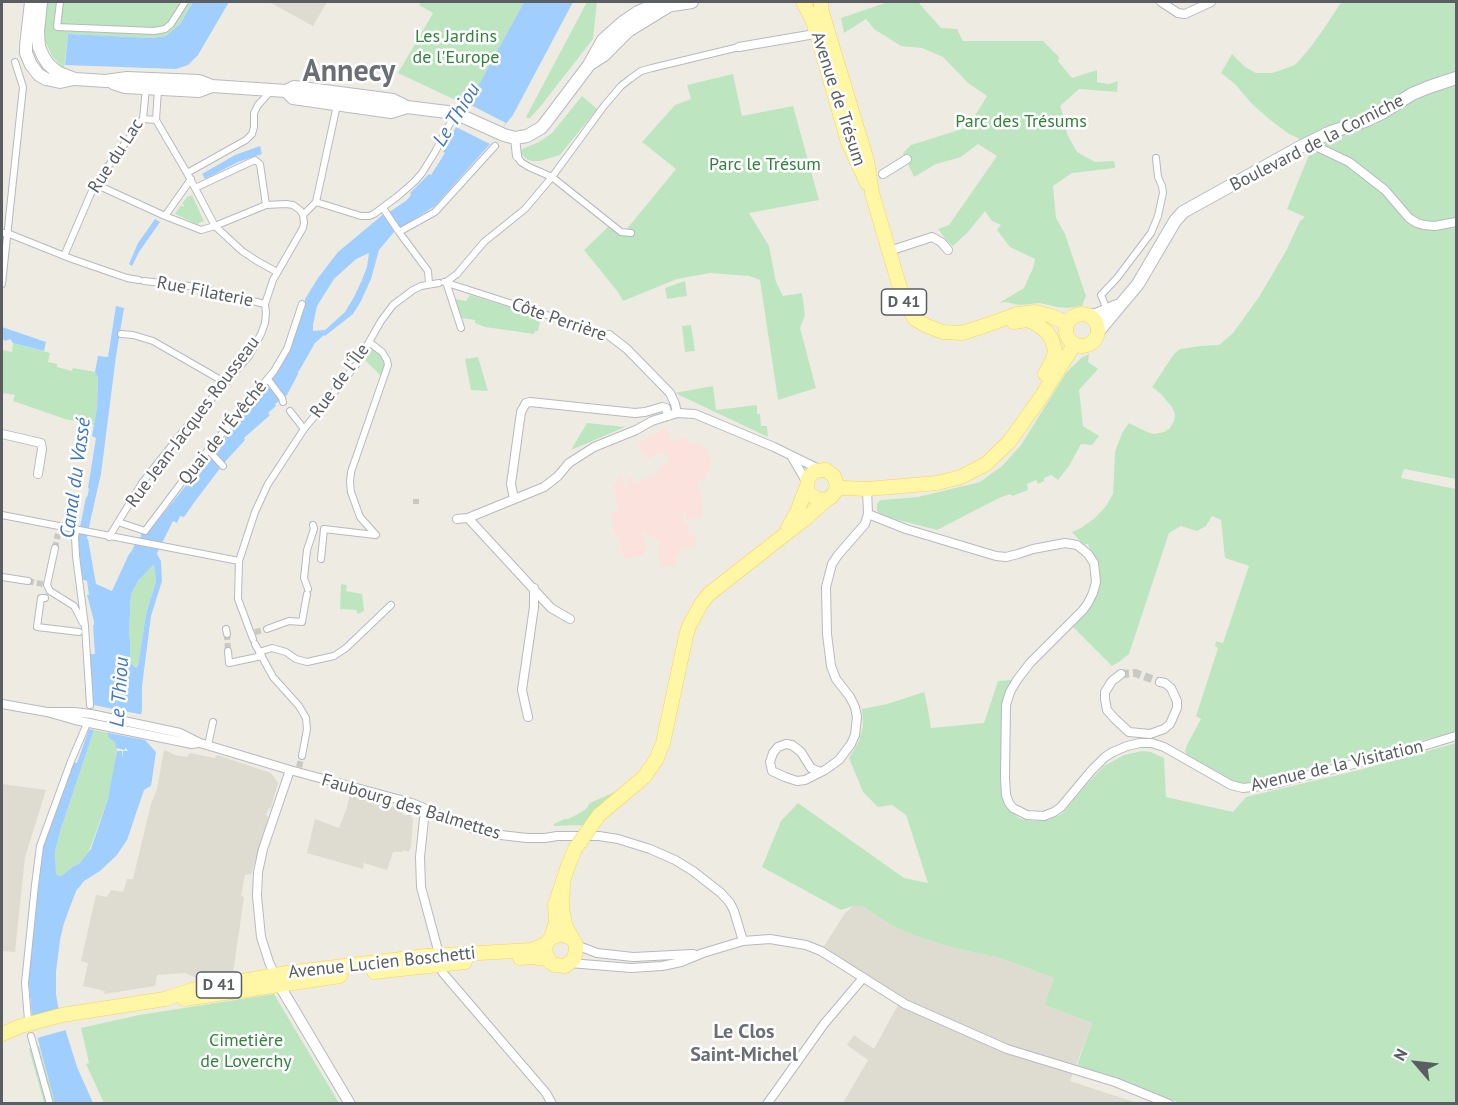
<!DOCTYPE html>
<html>
<head>
<meta charset="utf-8">
<style>
	body { margin:0 }
	#map { position:relative; width:1458px; height:1105px; overflow:hidden; background:#eeece2; font-family:"PT Sans",sans-serif }
	canvas { display:block }
	.frame { position:absolute; inset:0; border:3px solid #5a5e63; pointer-events:none }
	.north { position:absolute; left:1386px; top:1033px; width:60px; height:60px; -webkit-text-stroke:4px #fff; paint-order:stroke; rotate:298deg; font-size:16px; font-weight:700; line-height:24px; text-align:center; color:#5a5e63 }
	.north::after { content:''; display:block; margin:auto; width:21px; height:27px; background:#5a5e63; clip-path:polygon(50% 0,100% 100%,50% 72%,0 100%) }
</style>
</head>
<body>
<div id="map">
<canvas width="1458" height="1105"></canvas>
<div class="frame"></div>
<div class="north">N</div>
</div>
<script>
const c = document.querySelector('canvas').getContext('2d');
c.lineJoin = 'round';
function paint(path, color) { c.fillStyle = color; c.fill(path, 'evenodd'); }
const poly = rows => new Path2D(rows.map(r => 'M' + r).join(''));
function strokePath(path, color, width, dash) { c.strokeStyle = color; c.lineWidth = width; c.lineCap = dash ? 'butt' : 'round'; c.setLineDash(dash || []); c.stroke(path); }
function drawText(font, color, halo, rows, align = 'center') {
  c.font = font + ' "PT Sans",sans-serif'; c.lineWidth = 5; c.setLineDash([]); c.textBaseline = 'middle'; c.strokeStyle = halo; c.fillStyle = color; for (const [text, x, y, turn = 0] of rows) {
    c.save(); c.translate(x, y); c.rotate((+turn || 0) * Math.PI / 180); c.textAlign = isNaN(turn) ? turn : align; if (halo) c.strokeText(text, 0, 0); c.fillText(text, 0, 0); c.restore();
  }
}
paint(poly([
	[269,2,327,2,313,26],
	[164,750,176,755,187,757,190,753,215,758,217,755,271,773,278,783,271,808,269,808,266,815,268,817,267,822,251,874,245,875,241,896,244,897,233,973,199,979,185,973,157,975,155,986,104,994,105,991,83,986,88,963,81,961,96,895,107,897,111,890,123,892,127,879,133,879,151,804,157,789],
	[2,784,46,790,25,857,15,952,2,951],
	[350,795,404,810,402,815,411,815,411,817,413,818,411,847,409,852,403,850,403,852,393,852,387,870,364,863,363,869,307,853,315,819,339,828,346,810],
	[853,906,862,906,893,926,915,936,954,948,1000,958,1054,978,1044,1005,1092,1023,1070,1081,1137,1103,843,1103,868,1060,847,1045,854,1035,874,1049,900,1001,821,951,845,913]
]), '#dedbd0');
paint(poly([
	[665,427,672,439,671,440,673,442,680,438,688,437,689,442,696,443,704,447,709,454,711,461,710,469,707,475,702,481,698,482,699,492,701,492,703,517,687,520,685,513,683,514,685,523,689,525,689,535,694,534,697,546,683,549,675,560,676,565,666,567,665,566,661,567,657,549,661,543,643,531,642,532,646,550,643,551,644,555,625,559,624,555,622,556,618,535,614,535,610,513,620,512,613,484,619,482,618,476,622,475,625,487,629,486,627,478,632,477,634,483,641,482,641,479,658,475,657,470,660,466,668,464,669,457,659,453,648,460,637,444]
]), '#fce2dd');
paint(poly([
	[47,2,193,2,180,24,166,36,153,38,68,34,64,69,52,56,45,41,43,32],
	[421,2,524,2,469,104,451,98,398,73,433,13,419,5],
	[587,2,597,2,593,39,540,107,530,118,527,118,526,117],
	[888,2,920,2,919,3,941,28,957,29,963,41,1043,41,1059,57,1058,61,1072,78,1097,70,1097,82,1109,84,1118,81,1117,92,1079,89,1060,106,1065,120,1067,134,1077,152,1095,162,1114,161,1115,165,1115,168,1072,173,1053,186,1056,218,1065,234,1086,296,1082,306,1067,308,1057,307,1040,303,1019,305,1005,302,999,303,1024,288,1033,268,1035,259,1010,247,997,230,1001,225,992,221,985,211,968,232,953,246,947,241,938,229,949,225,997,156,978,144,961,157,936,164,914,177,903,153,911,145,968,127,987,96,968,83,943,57,922,48,901,46,874,29,866,19,844,33,841,18],
	[1344,2,1456,2,1456,479,1404,469,1401,478,1456,489,1456,732,1242,784,1231,781,1189,758,1185,751,1187,745,1201,719,1196,716,1218,648,1215,646,1216,641,1223,643,1249,566,1225,558,1221,520,1212,516,1206,526,1197,531,1181,526,1169,533,1129,654,1119,662,1112,666,1072,626,1092,604,1097,594,1100,582,1099,564,1090,551,1088,544,1084,545,1072,532,1081,528,1095,518,1106,506,1113,494,1115,452,1122,433,1129,423,1147,432,1154,434,1164,432,1170,428,1174,421,1175,414,1172,407,1161,394,1152,387,1174,354,1180,349,1200,346,1219,345,1233,333,1259,297,1286,251,1300,221,1305,217,1287,209,1309,155,1298,138,1289,134,1269,119,1252,104,1235,84,1221,73,1232,54,1245,67,1256,73,1272,73,1295,65,1310,48,1325,27,1340,4],
	[733,74,742,116,793,106,819,200,749,213,769,246,776,282,783,296,802,293,805,315,800,328,816,388,778,400,760,280,749,276,710,273,677,279,623,301,618,292,584,250,609,226,621,236,676,169,642,142,675,105,691,99,687,85],
	[582,96,597,109,560,155,540,161,533,161,528,160,523,156,521,153,522,149,539,142,552,133],
	[192,195,204,221,197,224,175,214,181,205,183,207,184,205,182,203,185,200,187,197],
	[685,281,687,296,667,299,665,288],
	[470,295,541,317,538,331,535,331,534,334,485,327,475,323,475,320,461,318,455,299,466,301],
	[691,325,695,351,685,352,682,326],
	[13,343,50,353,48,362,57,364,57,367,72,371,73,368,95,372,98,378,97,408,94,425,65,419,13,401,15,395,4,393,2,396,3,350,12,352],
	[374,347,380,352,386,364,382,377,365,360],
	[1089,354,1088,362,1098,369,1079,390,1083,426,1099,436,1092,445,1081,444,1069,466,1058,480,1051,475,1044,478,1044,481,1038,484,1036,480,1027,484,1028,490,1012,496,1010,494,999,498,937,530,883,516,877,511,877,503,881,500,918,497,980,482,1002,466,1021,445,1066,373,1081,358],
	[478,357,488,391,471,390,465,359],
	[713,386,716,410,757,405,757,414,760,414,761,426,767,426,768,437,675,393],
	[587,423,625,427,571,450],
	[153,564,154,565,156,581,146,614,138,666,136,668,130,662,130,640,129,633,131,594,138,581],
	[341,584,347,585,346,591,362,594,364,611,358,614,356,610,340,609],
	[1011,680,1012,683,1004,711,1005,801,1011,812,1021,819,1034,821,1049,820,1062,814,1087,784,1104,766,1124,755,1142,751,1151,752,1164,758,1166,797,1233,812,1246,797,1359,770,1456,743,1456,1103,1180,1103,1077,1065,1092,1023,1044,1005,1054,978,1000,958,954,948,915,936,893,926,862,906,853,906,841,910,762,867,781,821,798,803,904,878,928,883,906,815,892,805,878,807,863,792,849,758,859,741,863,726,862,709,887,704,924,692,927,704,931,728,984,723,998,681],
	[94,730,107,732,115,742,117,749,114,772,108,799,88,854,80,863,72,867,64,874,60,876,56,874,55,852,60,832],
	[615,792,616,793,584,825,554,826,554,824,564,819,568,819,576,815,586,809,590,803],
	[274,994,339,1103,104,1103,86,1064,89,1063,81,1028,139,1015],
	[39,1046,55,1103,44,1103,29,1049]
]), '#bde6c0');
paint(poly([
	[193,2,229,2,198,55,188,65,176,69,65,65,68,34,153,38,166,36,180,24],
	[524,2,573,2,513,115,490,144,435,206,394,232,379,250,371,279,361,301,353,314,325,336,324,335,315,343,299,371,298,371,298,374,287,395,275,404,276,406,268,413,270,415,244,438,245,440,224,463,196,500,184,517,180,516,177,523,173,521,157,553,157,554,161,561,162,581,151,616,142,686,142,710,141,714,145,740,156,752,151,786,144,790,127,840,117,855,100,871,84,881,76,891,64,923,60,940,56,972,56,994,58,1006,77,1067,93,1103,55,1104,32,1017,28,973,42,847,72,762,77,763,89,729,93,705,90,654,95,654,93,625,94,625,94,621,87,595,89,595,87,581,79,578,76,537,88,539,96,584,112,591,129,554,131,552,138,538,141,537,141,534,149,531,275,376,289,350,305,307,305,299,318,278,338,252,386,212,391,211,407,200,411,195,410,193,429,174,431,175,445,153,443,152,456,127],
	[369,253,367,267,362,280,354,297,345,312,325,330,313,331,313,325,317,306,334,279,356,259],
	[153,565,154,565,156,581,146,614,138,666,136,668,130,662,130,640,129,633,131,594,138,581],
	[94,730,107,732,109,738,115,742,116,748,125,750,125,748,126,748,128,751,123,751,122,759,122,751,117,751,108,799,91,849,80,863,72,867,64,874,60,876,56,874,55,852,60,832],
	[260,146,262,154,238,162,205,179,202,174,235,155],
	[155,219,160,222,139,252,132,266,129,264,138,243],
	[116,306,124,308,116,356,101,474,92,513,84,511,89,489,88,488,96,438,92,436,97,408,98,378,95,372,98,356,108,357],
	[2,327,46,342,44,351,13,343,10,339,5,341,2,338]
]), '#a0ceff');
paint(poly([
	[469,104,506,123,490,144,456,127],
	[93,705,144,715,144,728,150,741,89,729],
	[60,1009,66,1030,37,1038,32,1017]
]), '#eeece2');
strokePath(poly([
	[83,548,82,540,90,500]
]), '#a0ceff', 9);
strokePath(poly([
	[416,504,416,499],
	[55,548,58,534],
	[28,581,47,585],
	[255,632,267,629],
	[227,634,228,651],
	[299,767,302,756]
]), '#c9c8c2', 6, [6, 3]);
strokePath(poly([
	[1121,674,1135,673,1160,682]
]), '#c9c8c2', 8, [8, 4]);
const pedestrian = poly([
	[60,2,57,27,154,31,165,29,171,24,185,2],
	[143,119,156,120,187,173,215,226,242,251,257,261,277,272],
	[156,120,158,89],
	[517,156,521,162,529,167,552,177,621,232,631,233],
	[187,173,246,140,252,134,254,127,254,113,258,105,271,91],
	[95,184,165,216,201,230,215,226,266,205,286,204,293,205,300,210,303,215],
	[195,188,255,160,260,164,266,205],
	[316,202,361,216,369,216,374,214,398,196,414,182,422,173,435,152,455,114],
	[316,202,337,105],
	[383,208,399,232,428,271,429,284],
	[303,215,316,202],
	[165,216,191,179],
	[399,232,435,212,495,146],
	[2,233,7,233,72,259,127,278,139,280],
	[64,256,95,184,143,119,146,88],
	[144,281,189,286,265,304],
	[444,282,609,335],
	[446,282,457,274,484,242,525,209,552,177,604,106,621,86,630,79,641,71,652,68,739,47],
	[446,282,461,328],
	[2,284,23,87,15,62],
	[1107,310,1101,295,1117,278,1151,233,1158,216,1163,193,1162,186,1158,177,1156,158],
	[121,334,133,335,153,341,226,383],
	[369,342,382,352,387,360,388,365,351,472,350,482,351,492,360,517,376,535],
	[270,382,282,398,283,402],
	[290,411,304,429],
	[211,453,223,466],
	[2,515,239,561],
	[118,522,145,531,185,478,274,371,287,349,302,304],
	[76,530,75,537,76,556,85,626,90,705],
	[109,537,142,483,184,430,249,356,261,334,265,323,266,313,265,304,273,280,303,228,304,223,303,215],
	[321,559,324,529,375,535],
	[2,577,28,581],
	[49,589,47,585,55,548],
	[308,589,304,578,307,550,314,529,313,525],
	[50,591,74,606,83,623],
	[45,598,41,598,37,627,79,632],
	[226,629,227,634],
	[267,629,289,621,302,622,307,594],
	[253,639,238,599,239,561,255,512,268,484,304,429,356,365,381,321,393,305,413,290,421,286,439,283],
	[255,644,273,677,299,706,306,718,307,729,302,756],
	[228,651,229,663,262,656],
	[259,652,272,648,286,652,296,659,307,662,334,656,346,648,391,605],
	[208,745,213,722],
	[28,1020,25,983,35,885,40,846,71,761,86,726],
	[31,1036,50,1104]
]);
const minor = poly([
	[1161,2,1178,13,1185,14,1211,2],
	[739,47,809,35,817,34,820,36],
	[515,138,517,156],
	[1309,143,1349,162,1385,190,1409,218,1417,223,1424,225,1435,226,1456,222],
	[883,174,907,159],
	[889,251,932,237,941,242,948,250],
	[609,335,627,349,670,393,675,404,677,413],
	[2,434,41,443,42,449,38,474],
	[792,457,807,483],
	[867,489,868,514,906,529,996,556,1006,557,1018,554,1033,549,1065,543,1077,545,1088,554,1094,563,1096,582,1093,593,1088,603,1083,610,1030,663,1017,680,1010,692,1006,705,1005,778,1006,795,1009,803,1013,808,1027,815,1044,816,1054,812,1061,807,1091,771,1105,757,1113,752,1127,746,1140,743,1152,743,1164,747,1231,785,1243,788,1270,785,1413,749,1456,736],
	[514,499,511,484,521,412,526,403,530,402,635,413,645,412,662,407,666,408,668,416],
	[468,518,551,608,570,619],
	[457,519,468,518,544,487,558,476,569,463,594,447,636,430,652,421,677,413,695,414,774,447,821,470],
	[1121,674,1112,681,1105,692,1105,699,1107,710,1115,719,1129,732,1150,734,1164,729,1170,724,1177,708,1177,701,1171,688,1165,683,1160,682],
	[2,704,47,712,75,720,192,744,198,743],
	[47,712,74,712,91,714,180,733,200,743,290,770,412,803,476,830,492,834,527,838,545,838,557,836,599,836,618,839,650,849,675,860,693,871,721,893,730,903,734,911,743,941],
	[528,717,522,690,534,607,534,588],
	[820,772,811,768,801,752,792,745,786,744,778,747,773,753,770,762,772,771,785,777,797,781,805,780,825,770,839,760,851,744,855,735,857,717,855,707,850,697,836,679,831,666,827,634,826,587,832,564,838,555,865,524,868,514],
	[427,809,424,819,420,857,421,887,439,954],
	[576,945,597,953,633,957,693,954],
	[441,962,439,965,443,973,546,1093,552,1104],
	[570,963,631,968,662,966,681,962,703,953,743,941,770,939,806,945,821,951,905,1004,1007,1049,1115,1082,1169,1104],
	[275,975,269,962,261,937,257,896,258,872,263,849,290,770],
	[767,1104,824,1024,863,978]
]);
const tertiary = poly([
	[277,981,350,1104]
]);
const secondary = poly([
	[31,2,26,46,26,53,31,65,39,75,46,79,60,82,74,79],
	[41,2,38,32,39,47,43,56,48,64,57,72,75,79,106,81,127,78,199,81,212,86,286,91,294,87,393,100,407,107],
	[590,64,604,55,628,31,667,7],
	[113,83,125,87,199,91,212,86],
	[286,91,293,98,391,112,407,107,455,113,504,135,515,138,527,136,541,128,546,122,589,65,603,40,622,23,638,12,645,9,692,2],
	[1088,316,1096,315,1117,306],
	[1097,333,1138,284,1175,221,1183,212,1302,146,1331,132,1367,120,1382,113,1412,94,1429,87,1456,78]
]);
const primary = poly([
	[821,2,821,9,867,161,872,193,904,302,915,319,927,326,943,332,962,333,987,325,1017,314,1035,312,1051,316,1067,323],
	[804,4,812,19,817,34,848,142,867,183],
	'1066 330a16 16 0 1 1 32 0a16 16 0 1 1-32 0Z',
	[1014,322,1027,320,1035,323,1047,332,1052,340,1055,351,1053,359,1045,374],
	[837,486,844,488,867,489,937,483,961,477,986,464,1009,442,1039,400,1074,345],
	[788,528,797,512,807,486],
	[599,815,644,777,656,760,663,743,686,636,689,626,701,604,709,594,806,518,826,500,831,497,835,492,837,486,834,476,826,470,815,471,808,478,807,489,810,494,817,499,826,500],
	[563,881,562,908,565,925,576,945,576,950,574,959,565,966,555,965,550,962,545,952,546,944,551,938,561,934,571,938],
	[551,938,556,922,555,905,568,866,575,849],
	[520,958,531,957,548,959],
	[374,972,465,962],
	[184,999,340,976],
	[2,1034,21,1026,62,1015,165,999,192,990,287,973,426,956,532,950,546,944]
]);
strokePath(pedestrian, '#b7b9bf', 8);
strokePath(minor, '#b7b9bf', 10);
strokePath(tertiary, '#b7b9bf', 12);
strokePath(secondary, '#b7bbc1', 14);
strokePath(primary, '#f6d453', 15);
strokePath(pedestrian, '#fff', 6);
strokePath(minor, '#fff', 8);
strokePath(tertiary, '#fff', 10);
strokePath(secondary, '#fff', 12);
strokePath(primary, '#fff7a5', 14);
const primaryBridge = poly([
	[575,849,599,815]
]);
strokePath(primaryBridge, '#f6d453', 15, []);
strokePath(primaryBridge, '#fff7a5', 14);
for (const [x, y, w] of [
	[904,302,45],
	[219,985,45]
]) { const box = new Path2D(); box.roundRect(x - w / 2, y - 13, w, 26, 4.5); c.fillStyle = '#fff'; c.fill(box); strokePath(box, '#5a5e63', 1.5); }
drawText('bold 16px', '#5a5e63', null, [
	["D 41",904,302],
	["D 41",219,985]
]);
drawText('18px', '#31833c', '#fff', [
	["Les Jardins",456,37],
	["de l'Europe",456,58],
	["Parc des Trésums",1021,122],
	["Parc le Trésum",765,165],
	["Cimetière",246,1041],
	["de Loverchy",246,1062]
]);
drawText('18px', '#5a5e63', '#fff', [
	["Avenue de Trésum",838,99,72],
	["Boulevard de la Corniche",1317,143,-27],
	["Rue du Lac",116,156,-57],
	["Rue Filaterie",205,292,11],
	["Côte Perrière",559,320,19],
	["Rue de l'Île",340,381,-54],
	["Rue Jean-Jacques Rousseau",193,422,-53],
	["Quai de l'Évêché",223,433,-51],
	["Avenue de la Visitation",1337,766,-13],
	["Faubourg des Balmettes",411,807,17],
	["Avenue Lucien Boschetti",382,963,-6]
]);
drawText('italic 20px', '#3f77c6', '#fff', [
	["Le Thiou",457,115,-58],
	["Canal du Vassé",76,478,-82],
	["Le Thiou",120,692,-86]
]);
drawText('bold 20px', '#6b6f75', '#fff', [
	["Le Clos",744,1032],
	["Saint-Michel",744,1055]
]);
drawText('bold 30px', '#6b6f75', '#fff', [
	["Annecy",349,72]
]);
</script>
</body>
</html>
